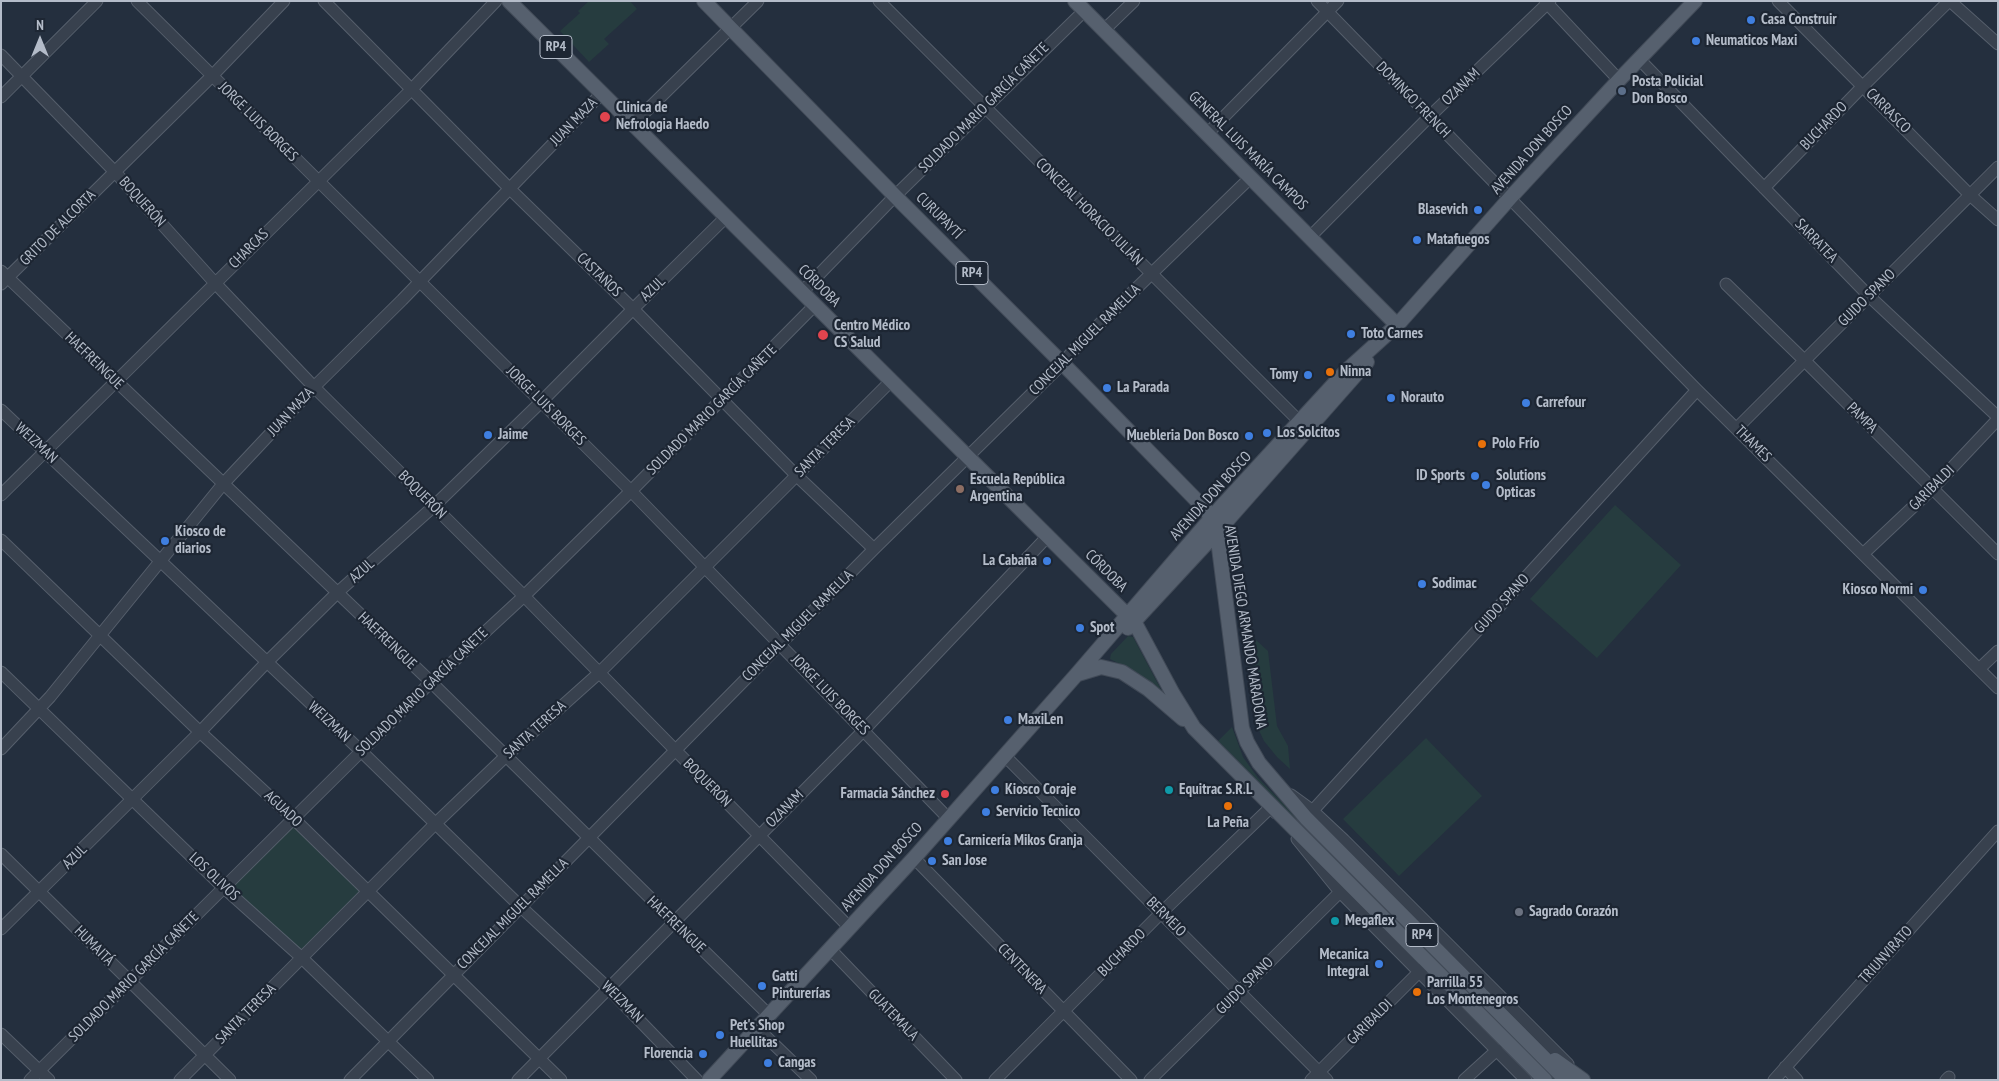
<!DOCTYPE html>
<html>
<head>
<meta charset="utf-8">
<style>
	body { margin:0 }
	#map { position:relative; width:1999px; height:1081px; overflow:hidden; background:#242f3e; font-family:"PT Sans Narrow",sans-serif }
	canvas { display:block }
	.frame { position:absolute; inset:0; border:2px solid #b4bcc9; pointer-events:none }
	.north { position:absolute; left:15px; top:15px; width:50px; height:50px; -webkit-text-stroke:4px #1d2633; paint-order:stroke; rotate:0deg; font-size:14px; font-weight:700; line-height:20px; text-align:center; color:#b4bcc9 }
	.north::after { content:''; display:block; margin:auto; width:18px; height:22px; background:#b4bcc9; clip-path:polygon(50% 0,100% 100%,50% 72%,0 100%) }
</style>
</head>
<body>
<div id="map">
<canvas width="1999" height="1081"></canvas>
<div class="frame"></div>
<div class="north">N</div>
</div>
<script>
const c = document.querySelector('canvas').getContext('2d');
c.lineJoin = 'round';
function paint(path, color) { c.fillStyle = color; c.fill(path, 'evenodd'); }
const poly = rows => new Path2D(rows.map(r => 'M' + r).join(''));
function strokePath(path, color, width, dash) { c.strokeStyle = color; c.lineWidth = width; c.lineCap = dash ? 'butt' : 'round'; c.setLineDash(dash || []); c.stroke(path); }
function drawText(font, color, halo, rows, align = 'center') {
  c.font = font + ' "PT Sans Narrow",sans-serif'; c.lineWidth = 4.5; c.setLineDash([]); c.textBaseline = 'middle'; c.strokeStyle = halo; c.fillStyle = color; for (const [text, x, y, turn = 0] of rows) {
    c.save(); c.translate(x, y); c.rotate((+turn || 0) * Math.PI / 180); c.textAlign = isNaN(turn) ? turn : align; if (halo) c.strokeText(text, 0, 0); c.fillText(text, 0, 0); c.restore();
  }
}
paint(poly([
	[589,1,630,1,637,9,604,39,609,44,589,62,560,31,580,13,578,11],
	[1615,505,1681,565,1597,658,1530,599],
	[1244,629,1268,651,1277,726,1288,746,1290,769,1277,757,1264,741,1257,726],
	[1128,636,1133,637,1165,697,1138,673,1110,659,1111,654],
	[1232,727,1243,757,1258,778,1558,1080,1553,1080,1218,741],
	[1426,738,1482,796,1399,876,1343,819],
	[294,819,367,891,302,958,224,888]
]), '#263c3f');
const minor = poly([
	[137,1,631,491,948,818],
	[324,1,509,188,633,309,796,475,874,549],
	[879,1,1300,422],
	[1317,1,1697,390,1998,688],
	[1545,1,1619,80],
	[1778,1,1970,195,1998,220],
	[1950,1,1998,44],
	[1104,30,1134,1],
	[1,55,115,172,215,283,314,387,524,596,850,928],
	[1639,59,1869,296,1998,417],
	[1,97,97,1],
	[633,124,758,1],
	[1208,133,1338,1],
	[1764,188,1863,86,1949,1],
	[1310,237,1430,116,1550,1],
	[1,271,431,682,769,1015],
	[1,284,212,76,284,1],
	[1726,284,1805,361,1998,554],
	[802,292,895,196,1084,11],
	[1,410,361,751,521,907,608,988,697,1080],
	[1737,428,1998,167],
	[1,495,411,90,496,1],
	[1,540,200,732,294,819,561,1080],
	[1863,554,1932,489,1998,419],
	[1979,669,1998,651],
	[1,672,224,888,302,958,428,1080],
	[1,749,50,697,223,484,314,387,402,300,602,93],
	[1004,755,1327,1080],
	[1291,795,1313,811,1344,840,1568,1064],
	[1306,818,1697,390],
	[1297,839,1340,892,1526,1080],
	[1,854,230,1080],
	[914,858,1131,1080],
	[1,929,200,732,266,663,337,593,433,507,542,401,633,309,726,217],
	[830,949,956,1080],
	[757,1028,811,1080],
	[1,1034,49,1080],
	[1785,1067,1797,1080],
	[30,1080,431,682,524,596,631,491,815,305],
	[180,1080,435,824,506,756,599,673,891,381],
	[350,1080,874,549,1062,364,1078,345,1251,177],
	[518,1080,864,730,1048,536],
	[995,1080,1161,913,1271,807,1276,813],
	[1150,1080,1340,892],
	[1311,1080,1425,966],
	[1464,1080,1497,1050],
	[1774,1080,1998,831],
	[1946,1080,1949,1077]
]);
const major = poly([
	[509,1,1135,623,1173,694,1194,728,1545,1080],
	[704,1,895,196,1073,374,1207,511,1217,532,1242,728,1247,742,1259,763,1306,818,1566,1080],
	[1075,1,1397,325],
	[1392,331,1510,198,1619,80,1695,1],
	[1128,628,1217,532,1367,362],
	[1078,674,1101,667,1122,672,1148,689,1183,719],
	[1555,1060,1583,1080],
	[709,1080,914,858,1077,674,1220,508,1345,372,1397,325]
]);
strokePath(minor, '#565f6c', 13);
strokePath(major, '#414a57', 16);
strokePath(minor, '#38414e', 11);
strokePath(major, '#56606e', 14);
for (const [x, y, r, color] of [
	[1751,20,5,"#3f7fe0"],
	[1696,41,5,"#3f7fe0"],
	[1622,91,5,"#5c6f8a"],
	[605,117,6,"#e0444e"],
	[1478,210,5,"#3f7fe0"],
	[1417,240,5,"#3f7fe0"],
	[1351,334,5,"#3f7fe0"],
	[823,335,6,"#e0444e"],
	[1330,372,5,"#e8710a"],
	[1308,375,5,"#3f7fe0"],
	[1107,388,5,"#3f7fe0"],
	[1391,398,5,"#3f7fe0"],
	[1526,403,5,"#3f7fe0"],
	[1267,433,5,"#3f7fe0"],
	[488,435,5,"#3f7fe0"],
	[1249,436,5,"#3f7fe0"],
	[1482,444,5,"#e8710a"],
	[1475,476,5,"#3f7fe0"],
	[1486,485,5,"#3f7fe0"],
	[960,489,5,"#8d6e63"],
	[165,541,5,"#3f7fe0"],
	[1047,561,5,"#3f7fe0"],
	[1422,584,5,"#3f7fe0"],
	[1923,590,5,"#3f7fe0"],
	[1080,628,5,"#3f7fe0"],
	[1008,720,5,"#3f7fe0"],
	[995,790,5,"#3f7fe0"],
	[1169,790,5,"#0f9aa8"],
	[945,794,5,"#e0444e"],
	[1228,806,5,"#e8710a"],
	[986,812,5,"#3f7fe0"],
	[948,841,5,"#3f7fe0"],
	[932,861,5,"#3f7fe0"],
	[1519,912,5,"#6b7280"],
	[1335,921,5,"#0f9aa8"],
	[1379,964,5,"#3f7fe0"],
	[762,986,5,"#3f7fe0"],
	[1417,992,5,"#e8710a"],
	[720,1035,5,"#3f7fe0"],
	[703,1054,5,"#3f7fe0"],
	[768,1063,5,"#3f7fe0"]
]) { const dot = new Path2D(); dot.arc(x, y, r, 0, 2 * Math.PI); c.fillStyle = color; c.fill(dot); strokePath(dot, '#1d2633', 2); }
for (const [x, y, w] of [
	[556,47,32],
	[972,273,32],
	[1422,935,32]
]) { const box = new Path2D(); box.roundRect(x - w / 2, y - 11.5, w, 23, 4); c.fillStyle = '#1d2633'; c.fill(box); strokePath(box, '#b4bcc9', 1); }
drawText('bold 14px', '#b4bcc9', null, [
	["RP4",556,47],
	["RP4",972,273],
	["RP4",1422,935]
]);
drawText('bold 15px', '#b4bcc9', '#1d2633', [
	["Casa Construir",1761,20],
	["Neumaticos Maxi",1706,41],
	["Posta Policial",1632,82],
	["Don Bosco",1632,99],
	["Clinica de",616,108],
	["Nefrologia Haedo",616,125],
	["Blasevich",1468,210,"right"],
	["Matafuegos",1427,240],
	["Centro Médico",834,326],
	["CS Salud",834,343],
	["Toto Carnes",1361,334],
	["Ninna",1340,372],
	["Tomy",1298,375,"right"],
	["La Parada",1117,388],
	["Norauto",1401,398],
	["Carrefour",1536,403],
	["Los Solcitos",1277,433],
	["Jaime",498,435],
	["Muebleria Don Bosco",1239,436,"right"],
	["Polo Frío",1492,444],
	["ID Sports",1465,476,"right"],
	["Solutions",1496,476],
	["Opticas",1496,493],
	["Escuela República",970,480],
	["Argentina",970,497],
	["Kiosco de",175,532],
	["diarios",175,549],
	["La Cabaña",1037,561,"right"],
	["Sodimac",1432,584],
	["Kiosco Normi",1913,590,"right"],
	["Spot",1090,628],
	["MaxiLen",1018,720],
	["Kiosco Coraje",1005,790],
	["Equitrac S.R.L",1179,790],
	["Farmacia Sánchez",935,794,"right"],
	["Servicio Tecnico",996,812],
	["La Peña",1228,823,"center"],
	["Carnicería Mikos Granja",958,841],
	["San Jose",942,861],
	["Sagrado Corazón",1529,912],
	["Megaflex",1345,921],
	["Mecanica",1369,955,"right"],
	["Integral",1369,972,"right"],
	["Gatti",772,977],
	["Pinturerías",772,994],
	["Parrilla 55",1427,983],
	["Los Montenegros",1427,1000],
	["Pet's Shop",730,1026],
	["Huellitas",730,1043],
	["Florencia",693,1054,"right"],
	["Cangas",778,1063]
], 'left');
drawText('15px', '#b4bcc9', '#1d2633', [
	["OZANAM",1461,87,-44],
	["DOMINGO FRENCH",1413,100,46],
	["SOLDADO MARIO GARCÍA CAÑETE",984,108,-45],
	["CARRASCO",1888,111,45],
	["JORGE LUIS BORGES",258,122,45],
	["JUAN MAZA",574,122,-46],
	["BUCHARDO",1824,126,-46],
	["AVENIDA DON BOSCO",1532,150,-48],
	["GENERAL LUIS MARÍA CAMPOS",1248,151,45],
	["BOQUERÓN",142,202,48],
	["CONCEJAL HORACIO JULIÁN",1089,212,45],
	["CURUPAYTÍ",939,216,45],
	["GRITO DE ALCORTA",58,228,-45],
	["SARRATEA",1816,241,46],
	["CHARCAS",249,249,-45],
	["CASTAÑOS",599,275,44],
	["CÓRDOBA",819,286,45],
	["AZUL",653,289,-44],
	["GUIDO SPANO",1867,298,-45],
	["CONCEJAL MIGUEL RAMELLA",1085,340,-45],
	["HAEFREINGUE",94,361,44],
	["JORGE LUIS BORGES",546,406,45],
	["SOLDADO MARIO GARCÍA CAÑETE",712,410,-45],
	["JUAN MAZA",291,412,-47],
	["PAMPA",1862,418,45],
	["WEIZMAN",36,443,43],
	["THAMES",1753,444,45],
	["SANTA TERESA",825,447,-45],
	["GARIBALDI",1932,488,-45],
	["BOQUERÓN",422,495,45],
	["AVENIDA DON BOSCO",1211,496,-48],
	["AZUL",362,571,-42],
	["CÓRDOBA",1106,571,45],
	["GUIDO SPANO",1502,604,-48],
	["CONCEJAL MIGUEL RAMELLA",798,626,-45],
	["AVENIDA DIEGO ARMANDO MARADONA",1245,627,81],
	["HAEFREINGUE",387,641,44],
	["SOLDADO MARIO GARCÍA CAÑETE",422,692,-44],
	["JORGE LUIS BORGES",830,695,46],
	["WEIZMAN",329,722,43],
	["SANTA TERESA",535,730,-42],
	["BOQUERÓN",707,783,45],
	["AGUADO",283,809,43],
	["OZANAM",785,809,-45],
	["AZUL",75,857,-45],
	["AVENIDA DON BOSCO",882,867,-48],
	["LOS OLIVOS",214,877,43],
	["CONCEJAL MIGUEL RAMELLA",513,914,-45],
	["BERMEJO",1166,917,45],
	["HAEFREINGUE",676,925,44],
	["HUMAITÁ",94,946,45],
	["BUCHARDO",1122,953,-45],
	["TRIUNVIRATO",1886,955,-48],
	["CENTENERA",1022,969,46],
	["SOLDADO MARIO GARCÍA CAÑETE",134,977,-45],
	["GUIDO SPANO",1245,986,-45],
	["WEIZMAN",622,1002,45],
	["SANTA TERESA",246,1014,-45],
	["GUATEMALA",893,1015,46],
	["GARIBALDI",1370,1022,-45]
]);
</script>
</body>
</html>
